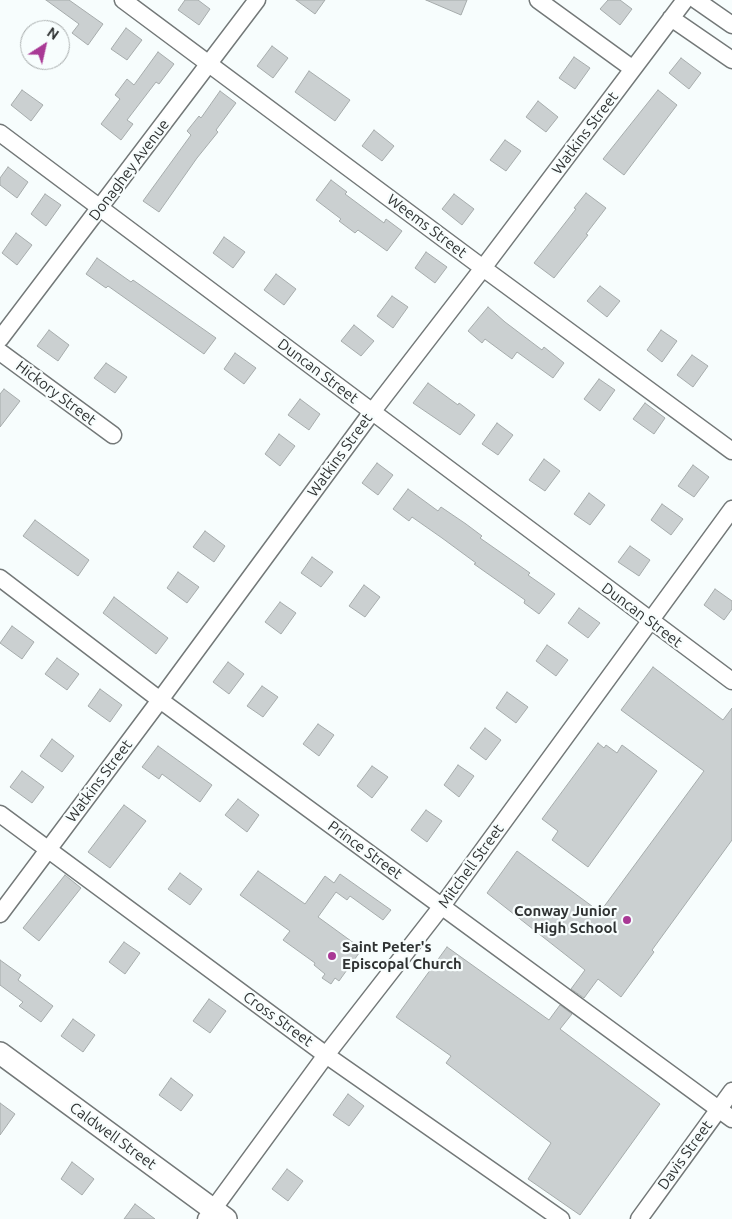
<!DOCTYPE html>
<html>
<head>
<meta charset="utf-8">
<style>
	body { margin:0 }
	#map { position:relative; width:732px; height:1219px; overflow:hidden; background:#f7fdfd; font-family:Ubuntu,sans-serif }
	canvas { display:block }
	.north { position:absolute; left:20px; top:20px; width:50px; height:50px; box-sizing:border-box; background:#f7fdfd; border:1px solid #a7acac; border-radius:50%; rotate:35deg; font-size:14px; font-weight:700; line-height:20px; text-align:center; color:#2f3232 }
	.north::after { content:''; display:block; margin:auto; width:18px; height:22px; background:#a93995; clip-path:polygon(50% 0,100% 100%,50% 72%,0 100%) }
</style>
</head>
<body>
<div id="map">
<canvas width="732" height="1219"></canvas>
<div class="north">N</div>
</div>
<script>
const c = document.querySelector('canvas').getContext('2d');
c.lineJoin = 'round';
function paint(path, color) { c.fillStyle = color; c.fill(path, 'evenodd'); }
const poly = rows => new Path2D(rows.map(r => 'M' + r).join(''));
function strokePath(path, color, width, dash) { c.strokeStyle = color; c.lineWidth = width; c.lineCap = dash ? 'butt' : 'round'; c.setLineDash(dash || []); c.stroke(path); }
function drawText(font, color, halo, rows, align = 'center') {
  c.font = font + ' Ubuntu,sans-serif'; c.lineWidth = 4.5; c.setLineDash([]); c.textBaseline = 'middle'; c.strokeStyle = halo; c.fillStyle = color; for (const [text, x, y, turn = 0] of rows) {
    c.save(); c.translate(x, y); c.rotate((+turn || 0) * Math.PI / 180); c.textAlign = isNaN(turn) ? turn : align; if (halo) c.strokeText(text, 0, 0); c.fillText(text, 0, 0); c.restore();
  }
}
const building = poly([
	[46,0,69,0,103,24,88,45,72,33,79,24,46,0],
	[185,0,198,0,210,9,199,25,178,10,185,0],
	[296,0,325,0,315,14,296,0],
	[426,0,467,0,461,15,426,0],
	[608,0,620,0,632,9,620,25,600,9,608,0],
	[126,28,142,40,127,60,111,49,126,28],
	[272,46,288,58,273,78,257,66,272,46],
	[158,52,174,64,159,84,156,82,127,120,133,124,121,140,101,124,120,99,115,95,127,79,134,85,158,52],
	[574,57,590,68,575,89,559,78,574,57],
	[681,58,701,73,689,89,669,73,681,58],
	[309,71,350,100,335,121,295,92,309,71],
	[22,90,43,105,31,121,11,105,22,90],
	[658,90,677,105,624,175,603,159,658,90],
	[220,91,236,103,216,130,218,132,197,158,159,212,143,201,191,135,187,131,199,116,201,118,220,91],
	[538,101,558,117,546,132,526,117,538,101],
	[374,130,394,146,382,161,362,146,374,130],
	[505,140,521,151,506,171,490,160,505,140],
	[8,167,28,182,17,198,0,185,0,178,8,167],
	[331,180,347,192,345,194,384,223,386,219,402,231,387,251,358,230,355,233,339,221,341,219,316,200,331,180],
	[586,193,606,208,586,234,588,235,554,278,534,263,576,209,574,208,586,193],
	[45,194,61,205,46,226,31,214,45,194],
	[454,194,474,209,462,225,442,209,454,194],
	[16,233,32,245,17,265,2,253,16,233],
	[224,237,245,252,233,268,213,253,224,237],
	[426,252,447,267,435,283,415,268,426,252],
	[97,258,131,282,133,280,216,338,204,354,108,286,106,288,86,274,97,258],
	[276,274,296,289,284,305,264,290,276,274],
	[600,286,620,301,607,317,587,301,600,286],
	[392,296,408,307,393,328,377,316,392,296],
	[488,307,505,322,542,350,544,347,564,363,553,378,517,352,512,359,485,339,482,343,468,331,488,307],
	[354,325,374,341,361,356,341,341,354,325],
	[49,330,69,345,58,361,37,346,49,330],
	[661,330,677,341,662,362,647,350,661,330],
	[235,353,256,368,244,384,224,369,235,353],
	[692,355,708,366,693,387,677,375,692,355],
	[106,363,127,377,115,393,94,378,106,363],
	[599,379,615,390,600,411,584,399,599,379],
	[428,383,458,405,459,403,475,415,460,435,413,403,428,383],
	[4,389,20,401,0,427,0,394,4,389],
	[300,399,320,414,309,430,288,415,300,399],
	[645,403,665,418,654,434,633,419,645,403],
	[497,423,513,435,498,455,482,444,497,423],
	[279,434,295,446,280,466,265,454,279,434],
	[544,459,560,471,545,491,529,480,544,459],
	[377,463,393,475,378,495,362,483,377,463],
	[693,465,709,477,694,497,678,486,693,465],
	[408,489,438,511,441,507,466,524,482,536,480,538,530,573,528,575,555,594,539,614,524,603,525,600,474,564,476,563,442,538,412,517,409,521,393,509,408,489],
	[589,493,605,505,590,525,574,514,589,493],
	[662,504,683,519,671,535,651,520,662,504],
	[35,520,89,560,78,576,23,536,35,520],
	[205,531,225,546,214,562,193,547,205,531],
	[630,546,650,560,639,576,618,562,630,546],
	[312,557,333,572,321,587,301,573,312,557],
	[178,572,199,587,187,603,167,588,178,572],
	[364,585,380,597,365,617,349,606,364,585],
	[715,589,732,601,732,609,724,620,704,605,715,589],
	[114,597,168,638,156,654,103,613,114,597],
	[280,602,296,613,281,634,265,622,280,602],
	[579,608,600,623,588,638,568,623,579,608],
	[12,626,34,642,22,659,0,643,12,626],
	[547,645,568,660,556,676,536,661,547,645],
	[57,658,79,674,67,690,45,674,57,658],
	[228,662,244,674,229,694,213,682,228,662],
	[653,667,723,720,732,708,732,840,652,950,654,952,621,997,598,979,584,998,571,989,585,970,487,893,517,851,600,912,704,771,621,710,653,667],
	[262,686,278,697,263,717,247,706,262,686],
	[100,689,122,705,110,722,88,706,100,689],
	[507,692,528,707,516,723,496,708,507,692],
	[318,724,334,735,319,756,303,744,318,724],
	[485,728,501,740,486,760,470,748,485,728],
	[52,739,74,756,62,772,40,756,52,739],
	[598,743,604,748,606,745,617,753,622,745,657,771,588,867,552,840,558,831,542,819,598,743],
	[158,746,212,785,200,802,162,774,159,779,142,767,158,746],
	[458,765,474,776,459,797,444,785,458,765],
	[372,766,388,777,372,798,357,786,372,766],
	[22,771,44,787,32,803,10,787,22,771],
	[238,799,259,815,247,832,225,815,238,799],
	[124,805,146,821,110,868,88,852,124,805],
	[426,810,442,821,427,842,411,830,426,810],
	[258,871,305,904,325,876,334,883,340,874,391,910,383,920,350,896,347,900,336,892,318,917,362,949,339,981,335,978,331,984,322,978,325,974,314,965,315,963,283,940,290,931,240,895,258,871],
	[180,873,202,889,190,905,168,889,180,873],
	[65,875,81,888,39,941,23,928,65,875],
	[124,942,140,953,125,974,109,962,124,942],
	[447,947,549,1020,560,1005,572,1014,560,1029,660,1104,580,1215,528,1179,551,1143,446,1063,451,1056,396,1017,447,947],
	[0,960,21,975,18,980,53,1006,41,1022,19,1006,23,1002,0,985,0,960],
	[209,999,226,1011,210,1033,193,1021,209,999],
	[73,1019,95,1035,83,1052,61,1036,73,1019],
	[171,1078,193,1095,181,1111,159,1095,171,1078],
	[348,1094,364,1106,349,1126,333,1115,348,1094],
	[0,1103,15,1114,0,1135,0,1103],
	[72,1162,94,1179,82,1195,61,1179,72,1162],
	[287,1169,303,1181,288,1201,272,1189,287,1169],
	[135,1204,155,1219,124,1219,135,1204]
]);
paint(building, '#cbd0d1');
strokePath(building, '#a6acac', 1);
const minor = poly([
	[123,0,483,268,732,451],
	[538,0,633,69],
	[696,0,732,25],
	[671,18,732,60],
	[0,133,732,681],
	[0,339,257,0],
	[0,352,113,435],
	[0,578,160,700,732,1119],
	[0,814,326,1055,561,1219],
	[0,914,160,700,372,412,483,268,685,0],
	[206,1219,326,1055,442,906,732,509],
	[639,1219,732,1091]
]);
const major = poly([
	[0,1053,226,1219]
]);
strokePath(minor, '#737878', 19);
strokePath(major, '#737878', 24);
strokePath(minor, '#fff', 16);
strokePath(major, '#fff', 21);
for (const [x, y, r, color] of [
	[627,920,5,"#a93995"],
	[332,956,5,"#a93995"]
]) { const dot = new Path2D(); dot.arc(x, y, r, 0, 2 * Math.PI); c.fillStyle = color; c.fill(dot); strokePath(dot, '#f7fdfd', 2); }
drawText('15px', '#2f3232', '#f7fdfd', [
	["Watkins Street",585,133,-53],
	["Donaghey Avenue",129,170,-53],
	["Weems Street",427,226,37],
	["Duncan Street",318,371,37],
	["Hickory Street",56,393,37],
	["Watkins Street",340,455,-54],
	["Duncan Street",642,615,37],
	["Watkins Street",99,781,-53],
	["Prince Street",365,850,36],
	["Mitchell Street",471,866,-54],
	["Cross Street",278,1019,36],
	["Caldwell Street",113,1136,36],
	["Davis Street",685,1155,-54]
]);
drawText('bold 15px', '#2f3232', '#f7fdfd', [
	["Conway Junior",617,911],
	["High School",617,928],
	["Saint Peter's",342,947,"left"],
	["Episcopal Church",342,964,"left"]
], 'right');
</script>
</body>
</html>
